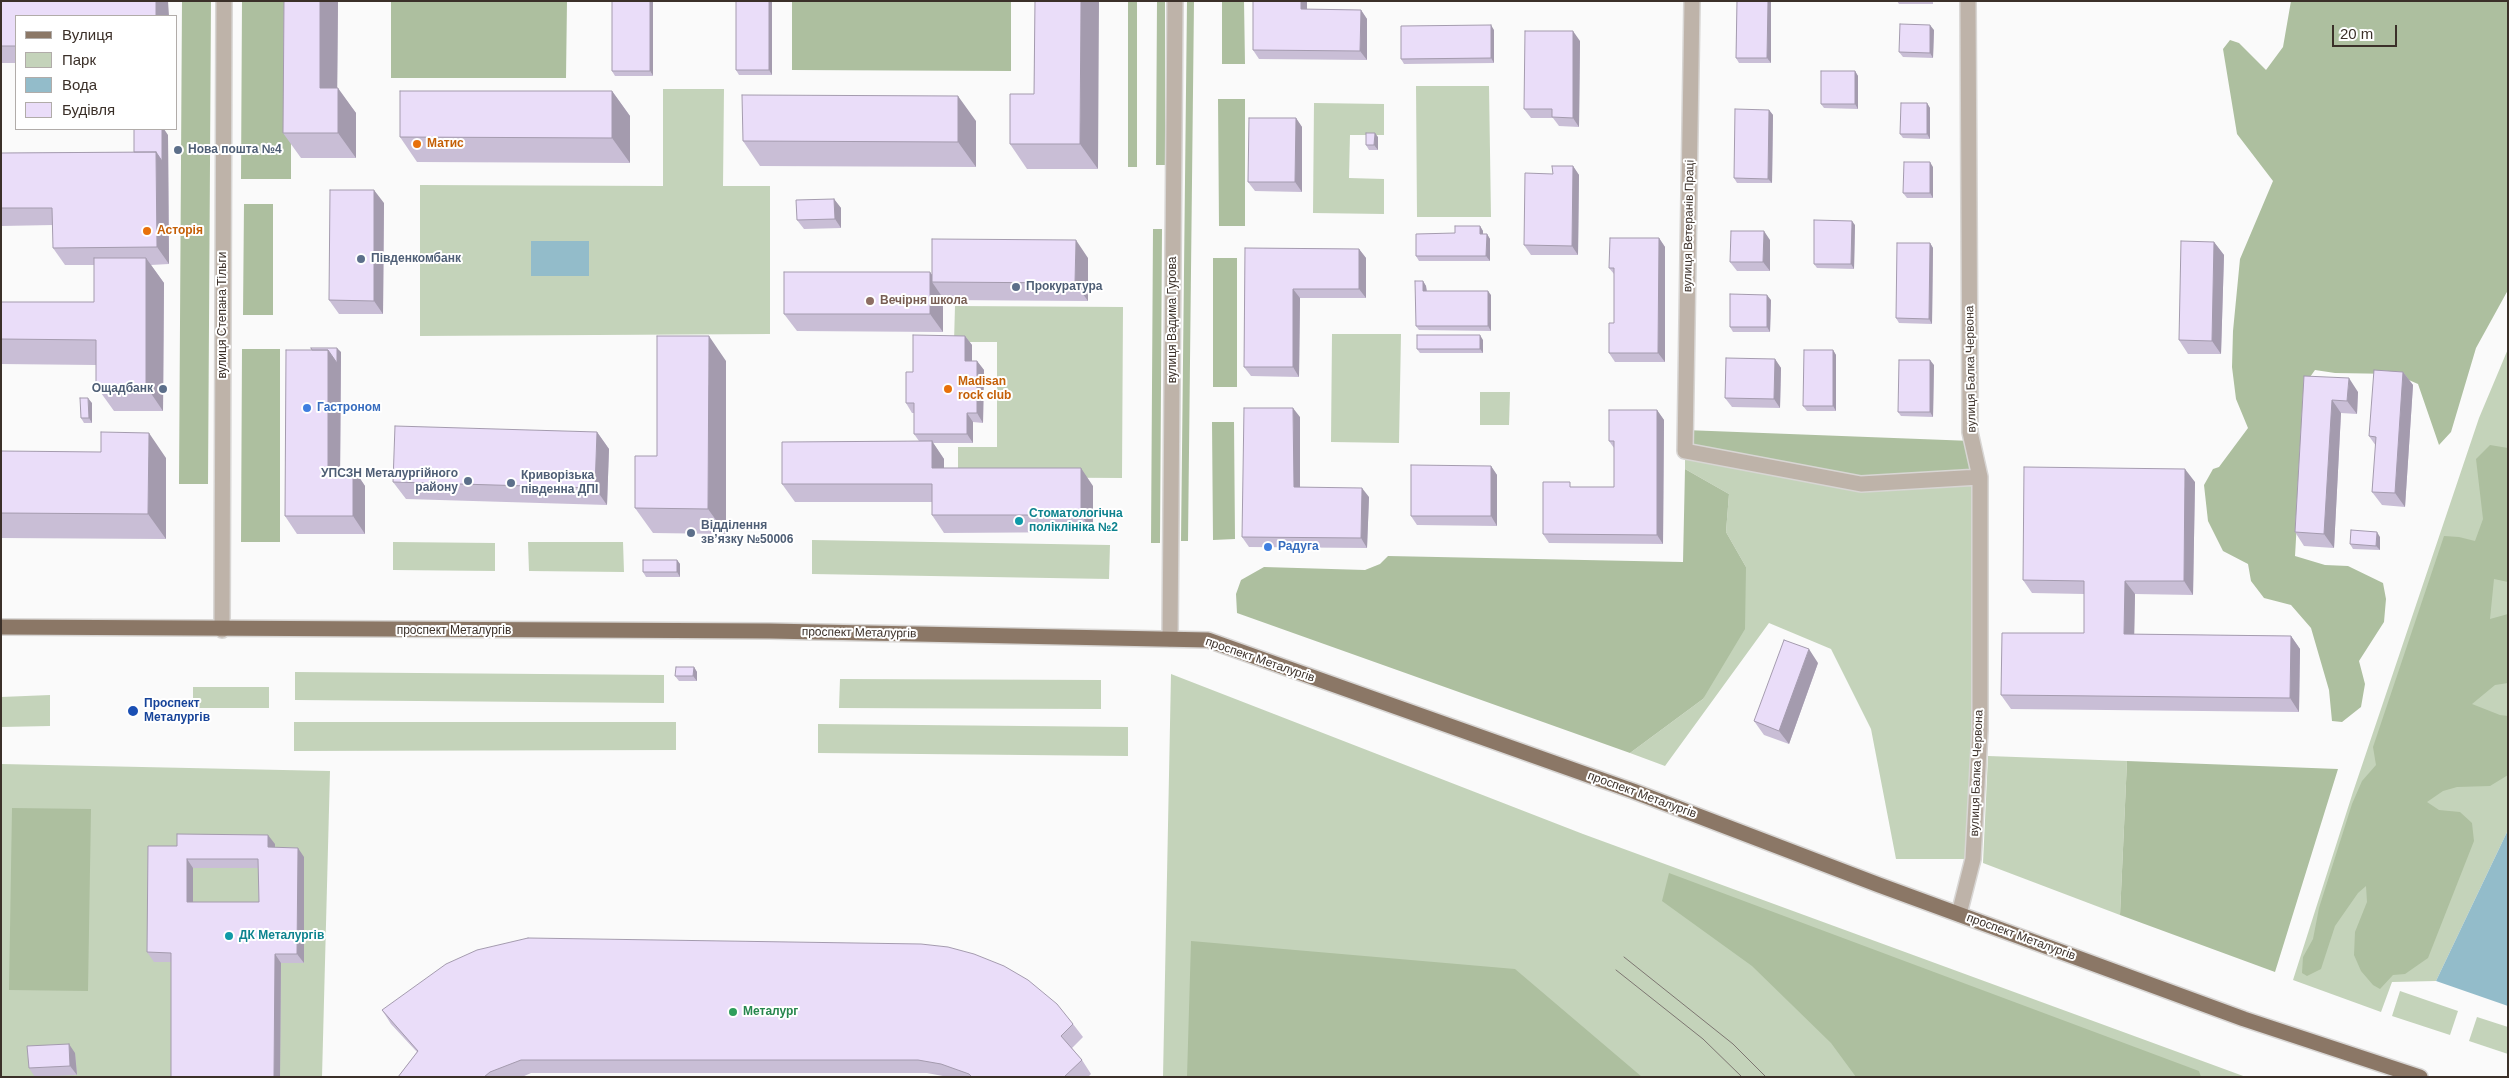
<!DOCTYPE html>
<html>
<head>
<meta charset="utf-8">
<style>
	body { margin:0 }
	#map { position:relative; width:2509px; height:1078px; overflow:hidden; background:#fafafa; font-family:Arial,sans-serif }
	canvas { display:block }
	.frame { position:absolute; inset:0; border:2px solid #3b3029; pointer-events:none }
	.legend { position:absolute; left:15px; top:15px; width:162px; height:115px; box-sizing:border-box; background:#fff; border:1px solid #b1aca9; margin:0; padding:6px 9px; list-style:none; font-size:15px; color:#3b3029 }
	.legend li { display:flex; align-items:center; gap:10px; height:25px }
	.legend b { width:25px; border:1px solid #b1aca9 }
	.scale { position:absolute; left:2332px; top:25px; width:65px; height:22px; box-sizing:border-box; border:2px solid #3b3029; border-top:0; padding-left:6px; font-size:15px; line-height:18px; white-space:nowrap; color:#3b3029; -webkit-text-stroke:4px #fff; paint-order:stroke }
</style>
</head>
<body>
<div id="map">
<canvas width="2509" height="1078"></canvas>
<div class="frame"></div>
<ul class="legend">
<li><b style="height:6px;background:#8b7766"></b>Вулиця</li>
<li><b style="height:14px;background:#c4d3ba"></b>Парк</li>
<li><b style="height:14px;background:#93bcca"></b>Вода</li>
<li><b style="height:14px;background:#eaddf9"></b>Будівля</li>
</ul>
<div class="scale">20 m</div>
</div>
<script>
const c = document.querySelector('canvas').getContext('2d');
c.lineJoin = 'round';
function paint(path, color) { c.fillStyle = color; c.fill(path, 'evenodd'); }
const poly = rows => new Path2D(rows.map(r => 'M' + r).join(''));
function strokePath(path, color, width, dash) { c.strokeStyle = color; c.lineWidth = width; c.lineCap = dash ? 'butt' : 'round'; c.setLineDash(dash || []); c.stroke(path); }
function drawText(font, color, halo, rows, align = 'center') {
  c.font = font + ' Arial,sans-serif'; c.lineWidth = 4; c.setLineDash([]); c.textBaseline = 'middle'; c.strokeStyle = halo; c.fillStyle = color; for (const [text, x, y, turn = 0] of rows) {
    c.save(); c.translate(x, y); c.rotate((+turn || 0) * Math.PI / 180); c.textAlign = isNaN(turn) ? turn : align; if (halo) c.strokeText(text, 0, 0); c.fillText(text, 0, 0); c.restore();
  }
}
paint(poly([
	[1416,86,1489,86,1491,217,1417,217],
	[663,89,724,89,723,186,770,186,770,334,420,336,420,185,663,186],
	[1314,103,1384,104,1384,135,1350,135,1349,178,1384,179,1384,214,1313,213],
	[955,306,1123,307,1122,478,958,477,958,447,997,447,997,342,954,342],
	[1332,334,1401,334,1399,443,1331,442],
	[2508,349,2508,830,2436,981,2392,982,2381,1012,2293,980,2353,792,2479,418],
	[1480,392,1510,392,1509,425,1480,425],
	[1685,451,1980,477,1973,859,1896,859,1871,729,1831,649,1769,623,1665,766,1630,753,1703,699,1746,567,1726,532,1729,494,1685,469],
	[812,540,1110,545,1109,579,812,574],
	[393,542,495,543,495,571,393,570],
	[528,542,623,542,624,572,529,571],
	[295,672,664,675,664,703,295,700],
	[1171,674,1583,834,2246,1077,1163,1077],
	[840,679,1101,680,1101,709,839,708],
	[193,687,269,687,269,708,193,708],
	[50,695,50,726,1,727,1,697],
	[294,722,676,722,676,750,294,751],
	[818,724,1128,727,1128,756,818,753],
	[1988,756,2127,761,2120,915,1983,863],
	[1,764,330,771,322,1077,1,1077],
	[2400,991,2458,1011,2450,1035,2392,1016],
	[2477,1017,2508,1027,2508,1054,2469,1041]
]), '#c4d3ba');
paint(poly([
	[182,1,211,1,208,484,179,484],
	[242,1,291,1,291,179,241,179],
	[391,1,567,1,566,78,391,78],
	[792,1,1011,1,1011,71,792,70],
	[1128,1,1137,1,1137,167,1128,167],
	[1157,1,1165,1,1165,165,1156,165],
	[1187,1,1194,1,1188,541,1181,541],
	[1222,1,1244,1,1245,64,1222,64],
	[2291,1,2508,1,2508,290,2476,348,2451,432,2439,445,2418,384,2395,374,2335,373,2315,370,2305,384,2295,556,2325,565,2348,566,2383,583,2386,599,2384,622,2359,661,2365,684,2361,707,2342,722,2332,721,2329,690,2311,628,2291,605,2264,598,2251,581,2248,564,2223,551,2208,521,2204,485,2213,469,2219,467,2248,428,2236,399,2232,367,2233,331,2240,259,2273,181,2237,134,2223,49,2230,40,2239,43,2266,70,2283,47],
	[1218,99,1245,99,1245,226,1219,226],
	[244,204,273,204,273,315,243,315],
	[1153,229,1162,229,1160,543,1151,543],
	[1213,258,1237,258,1237,387,1213,387],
	[242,349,280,349,280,542,241,542],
	[1212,422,1234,422,1235,539,1213,540],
	[1685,430,1972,441,1980,477,1861,484,1685,451],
	[2490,445,2508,448,2508,582,2494,579,2490,619,2508,614,2508,683,2495,685,2472,704,2500,715,2508,716,2508,775,2490,786,2457,787,2443,791,2427,802,2439,810,2460,812,2472,823,2474,841,2428,958,2405,974,2393,975,2380,989,2373,985,2361,971,2354,955,2355,932,2367,902,2366,886,2358,893,2335,926,2321,969,2307,976,2302,973,2303,957,2313,939,2319,908,2352,804,2362,781,2376,765,2373,747,2444,536,2459,537,2475,541,2483,519,2476,459],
	[1685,469,1729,494,1726,532,1746,567,1745,629,1703,699,1630,753,1237,613,1236,594,1241,580,1264,567,1365,570,1380,564,1388,556,1683,562],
	[2127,761,2338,769,2275,972,2120,915],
	[12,808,91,809,88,991,9,990],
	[1669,873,2199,1071,2201,1077,1856,1077,1831,1043,1752,966,1662,901],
	[1191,941,1515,969,1642,1077,1187,1077]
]), '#adbf9f');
paint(poly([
	[531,241,589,241,589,276,531,276],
	[2508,830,2508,1006,2436,981]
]), '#93bcca');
const minor = poly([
	[1692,1,1685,451,1861,484,1980,477],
	[222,630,224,1],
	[1170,639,1175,1],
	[1959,914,1973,859,1980,730,1980,477,1970,432,1970,412,1968,1]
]);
const major = poly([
	[1,627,770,631,1208,640,1633,791,1879,885,2244,1019,2420,1077]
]);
strokePath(minor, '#d8d6d4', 18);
strokePath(major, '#d8d6d4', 18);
strokePath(minor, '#beb3a9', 15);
strokePath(major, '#8b7766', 15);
strokePath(poly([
	[1624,957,1733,1044,1766,1077],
	[1616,970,1703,1039,1742,1077]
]), '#7d7671', 1);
paint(poly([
	[1,1,16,16,16,63,1,63],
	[284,1,338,1,337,88,356,113,356,158,301,158,283,133],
	[612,1,653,76,615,76,612,71],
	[736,1,772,1,772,75,739,75,736,70],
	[1035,1,1098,169,1027,169,1010,144,1034,94],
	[1307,1,1307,9,1361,10,1367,19,1367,60,1259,59,1253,50],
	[1410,1,1496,1,1496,2,1411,2],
	[1737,1,1771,1,1771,63,1739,63,1736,58],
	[1897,1,1933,1,1933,4,1899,4],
	[1494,30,1494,63,1404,64,1401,59],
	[1934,30,1933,58,1903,57,1899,52],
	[1580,41,1579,127,1559,126,1553,118,1531,118,1524,109],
	[1855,71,1858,76,1858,109,1824,108,1821,104],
	[612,91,630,116,630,163,417,162,400,137],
	[1927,103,1930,108,1930,139,1903,138,1900,134],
	[1769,110,1773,115,1772,183,1737,183,1734,178],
	[1296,118,1302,127,1302,192,1255,191,1248,182],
	[976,121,976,167,760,166,743,141],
	[168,135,169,264,151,265,164,283,163,411,114,411,96,386,96,365,1,364,1,302,94,302,94,265,65,265,53,248,53,225,1,226,1,153,134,152],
	[1378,137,1378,150,1369,150,1366,145],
	[1573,166,1579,175,1578,255,1531,255,1524,245,1553,174],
	[1933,167,1933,198,1907,198,1903,193],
	[834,199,841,208,841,228,804,229,797,220],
	[384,203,383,314,339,314,329,300],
	[1855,225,1854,269,1817,268,1814,264],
	[1480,226,1483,231,1483,234,1487,234,1490,239,1490,261,1419,261,1416,256,1455,233],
	[1659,238,1665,247,1665,362,1615,362,1609,353,1614,323,1614,274,1609,268],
	[1770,240,1770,271,1737,271,1730,262],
	[2214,242,2224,255,2221,354,2188,354,2179,340],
	[1930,243,1933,248,1932,324,1899,323,1896,318],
	[1245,248,1359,249,1366,258,1366,298,1300,298,1299,377,1251,376,1244,367],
	[1088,258,1088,301,944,300,943,298,943,332,797,331,784,314,932,274],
	[1423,281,1426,286,1427,291,1491,295,1491,331,1419,330,1416,326],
	[1771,300,1770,332,1733,332,1730,327],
	[965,336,972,345,972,361,977,361,984,370,983,423,973,422,973,443,933,443,944,459,944,468,1093,486,1093,532,944,533,932,515,932,502,795,502,782,484,919,441,914,434,914,413,912,413,906,403,913,372],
	[1483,340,1483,353,1420,353,1417,349],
	[1833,350,1836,355,1836,411,1807,411,1803,406],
	[341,352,340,468,353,468,365,486,365,534,297,534,285,516],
	[1775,359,1781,368,1780,408,1732,407,1725,398],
	[726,361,726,534,653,533,635,508,657,456],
	[1934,365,1933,417,1901,416,1898,412],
	[2403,372,2413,385,2405,507,2382,505,2372,492,2376,446,2369,436],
	[2304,376,2358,392,2357,414,2341,413,2334,548,2304,546,2295,532],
	[92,403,92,423,84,423,81,418],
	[1657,410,1664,420,1663,544,1549,543,1543,534,1573,487,1614,487,1614,448,1609,441],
	[1300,417,1300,487,1369,497,1367,548,1249,547,1242,537],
	[597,432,609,449,607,505,406,499,393,482],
	[1,451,166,458,166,539,1,538],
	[1491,466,1497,475,1497,526,1417,525,1411,516],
	[2195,482,2193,595,2135,594,2134,634,2291,636,2300,649,2299,712,2011,709,2001,695,2084,633,2084,594,2032,593,2023,580],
	[2380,537,2380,550,2353,549,2350,544],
	[677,560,680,564,680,577,646,577,643,572],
	[1818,663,1789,744,1764,735,1754,721],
	[694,667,697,672,697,681,679,681,675,676],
	[275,844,275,848,304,857,304,963,281,963,280,1077,171,1077,171,962,154,962,147,952,177,846],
	[193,868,258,868,259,902,193,902],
	[382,1010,1073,1024,1083,1037,1072,1048,1082,1060,1091,1074,1088,1077,948,1077,927,1073,531,1073,522,1077,398,1077,417,1052,391,1024],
	[75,1053,77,1075,35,1077,29,1068]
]), '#c9bed6');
paint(poly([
	[156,1,168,1,169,16,156,16],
	[320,1,338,1,337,113,320,88],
	[650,1,653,1,653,76,650,71],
	[769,1,772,1,772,75,769,70],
	[1081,1,1099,1,1098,169,1080,144],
	[1301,1,1307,1,1307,18,1301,9],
	[1768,1,1771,1,1771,63,1767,58],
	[1361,10,1367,19,1367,60,1360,51],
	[1491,25,1494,30,1494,63,1491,58],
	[1930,25,1934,30,1933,58,1930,53],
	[1573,31,1580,41,1579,127,1573,118],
	[1855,71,1858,76,1858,109,1855,104],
	[338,88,356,113,356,158,338,133],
	[612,91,630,116,630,163,612,138],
	[958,96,976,121,976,167,958,142],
	[1927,103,1930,108,1930,139,1927,134],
	[1769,110,1773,115,1772,183,1768,179],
	[1296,118,1302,127,1302,192,1295,182],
	[162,129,164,129,168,135,169,264,157,247,156,152],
	[1375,133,1378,137,1378,150,1374,145],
	[1930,162,1933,167,1933,198,1930,193],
	[1573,166,1579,175,1578,255,1572,246],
	[374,190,384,203,383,314,374,301],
	[834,199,841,208,841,228,835,219],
	[1852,221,1855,225,1854,269,1851,264],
	[1480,226,1483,231,1483,239,1480,234],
	[1764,231,1770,240,1770,271,1763,262],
	[1487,234,1490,239,1490,261,1486,256],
	[1659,238,1665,247,1665,362,1658,353],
	[1076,240,1088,258,1088,301,1075,283],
	[2214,242,2224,255,2221,354,2212,341],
	[1930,243,1933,248,1932,324,1929,319],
	[1359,249,1366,258,1366,298,1359,289],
	[146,258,164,283,163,411,146,386],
	[930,272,937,282,932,282,943,298,943,332,930,314],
	[1423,281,1426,286,1427,295,1423,291],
	[1293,289,1300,298,1299,377,1293,367],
	[1488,291,1491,295,1491,331,1488,326],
	[1767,295,1771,300,1770,332,1767,327],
	[1480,335,1483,340,1483,353,1480,349],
	[709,336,726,361,726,534,708,509],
	[965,336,972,345,972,370,965,361],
	[337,348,341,352,340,486,328,468,328,350],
	[1833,350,1836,355,1836,411,1833,406],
	[1775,359,1781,368,1780,408,1774,399],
	[1930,360,1934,365,1933,417,1930,412],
	[977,361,984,370,983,423,977,413],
	[2403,372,2413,385,2405,507,2395,493],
	[2349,378,2358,392,2357,414,2347,401],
	[88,398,92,403,92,423,89,418],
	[2332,400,2341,413,2334,548,2324,534],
	[1293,408,1300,417,1300,496,1294,487],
	[1657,410,1664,420,1663,544,1657,535],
	[967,413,973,422,973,443,967,434],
	[597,432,609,449,607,505,595,488],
	[149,433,166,458,166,539,148,514],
	[932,441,944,459,944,486,932,468],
	[1491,466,1497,475,1497,526,1491,516],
	[353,468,365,486,365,534,353,516],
	[1081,468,1093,486,1093,532,1081,515],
	[2185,469,2195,482,2193,595,2184,581],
	[1362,488,1369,497,1367,548,1361,538],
	[2377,532,2380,537,2380,550,2376,546],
	[677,560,680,564,680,577,677,572],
	[2125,581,2135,594,2134,647,2124,634],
	[2291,636,2300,649,2299,712,2290,698],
	[1809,649,1818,663,1789,744,1779,731],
	[694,667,697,672,697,681,693,676],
	[268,835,275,844,275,857,268,847],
	[298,848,304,857,304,963,297,954],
	[187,859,193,868,193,911,187,902],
	[275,954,281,963,280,1077,274,1077],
	[69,1044,75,1053,77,1075,70,1066]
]), '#a49bae');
const building = poly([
	[1,1,156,1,156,16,16,16,16,46,1,46,1,1],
	[284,1,320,1,320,88,338,88,338,133,283,133,284,1],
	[612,1,650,1,650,71,612,71,612,1],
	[736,1,769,1,769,70,736,70,736,1],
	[1035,1,1081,1,1080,144,1010,144,1010,94,1034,94,1035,1],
	[1253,1,1301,1,1301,9,1361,10,1360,51,1253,50,1253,1],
	[1737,1,1768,1,1767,58,1736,58,1737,1],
	[1900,24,1930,25,1930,53,1899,52,1900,24],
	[1491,25,1491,58,1401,59,1401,26,1491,25],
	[1525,31,1573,31,1573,118,1552,117,1552,109,1524,109,1525,31],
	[1821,71,1855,71,1855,104,1821,104,1821,71],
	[400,91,612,91,612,138,400,137,400,91],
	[742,95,958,96,958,142,743,141,742,95],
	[1901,103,1927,103,1927,134,1900,134,1901,103],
	[1735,109,1769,110,1768,179,1734,178,1735,109],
	[1249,118,1296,118,1295,182,1248,182,1249,118],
	[134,129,162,129,162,161,156,152,134,152,134,129],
	[1366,133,1375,133,1374,145,1366,145,1366,133],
	[156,152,157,247,53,248,52,208,1,208,1,153,156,152],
	[1904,162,1930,162,1930,193,1903,193,1904,162],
	[1552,166,1573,166,1572,246,1524,245,1525,173,1553,174,1552,166],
	[330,190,374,190,374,301,329,300,330,190],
	[834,199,835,219,797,220,796,200,834,199],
	[1814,220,1852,221,1851,264,1814,264,1814,220],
	[1455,226,1480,226,1480,234,1487,234,1486,256,1416,256,1416,234,1455,233,1455,226],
	[1731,231,1764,231,1763,262,1730,262,1731,231],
	[1610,238,1659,238,1658,353,1609,353,1609,323,1614,323,1614,268,1609,268,1610,238],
	[932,239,1076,240,1075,283,932,282,932,239],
	[2181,241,2214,242,2212,341,2179,340,2181,241],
	[1897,243,1930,243,1929,319,1896,318,1897,243],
	[1245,248,1359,249,1359,289,1293,289,1293,367,1244,367,1245,248],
	[94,258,146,258,146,386,96,386,96,340,1,339,1,302,94,302,94,258],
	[784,272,930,272,930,314,784,314,784,272],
	[1415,281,1423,281,1423,291,1488,291,1488,326,1416,326,1415,281],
	[1730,294,1767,295,1767,327,1730,327,1730,294],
	[913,335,965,336,965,361,977,361,977,413,967,413,967,434,914,434,914,403,906,403,906,372,913,372,913,335],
	[1417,335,1480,335,1480,349,1417,349,1417,335],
	[657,336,709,336,708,509,635,508,635,456,657,456,657,336],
	[311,348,337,348,337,363,328,350,312,350,311,348],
	[286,350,328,350,328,468,353,468,353,516,285,516,286,350],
	[1804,350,1833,350,1833,406,1803,406,1804,350],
	[1726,358,1775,359,1774,399,1725,398,1726,358],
	[1899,360,1930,360,1930,412,1898,412,1899,360],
	[2374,370,2403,372,2395,493,2372,492,2376,437,2369,436,2374,370],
	[2304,376,2349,378,2347,401,2332,400,2324,534,2295,532,2304,376],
	[80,398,88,398,89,418,81,418,80,398],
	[1244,408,1293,408,1294,487,1362,488,1361,538,1242,537,1244,408],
	[1609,410,1657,410,1657,535,1543,534,1543,482,1570,482,1570,487,1614,487,1614,441,1609,441,1609,410],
	[395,426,597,432,595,488,393,482,395,426],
	[101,432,149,433,148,514,1,513,1,451,101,452,101,432],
	[932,441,932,468,1081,468,1081,515,932,515,932,484,782,484,782,442,932,441],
	[1411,465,1491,466,1491,516,1411,516,1411,465],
	[2024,467,2185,469,2184,581,2125,581,2124,634,2291,636,2290,698,2001,695,2002,633,2084,633,2084,581,2023,580,2024,467],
	[2351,530,2377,532,2376,546,2350,544,2351,530],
	[643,560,677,560,677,572,643,572,643,560],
	[1784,640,1809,649,1779,731,1754,721,1784,640],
	[676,667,694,667,693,676,675,676,676,667],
	[177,834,268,835,268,847,298,848,297,954,275,954,274,1077,171,1077,171,953,147,952,148,846,177,846,177,834],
	[187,859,258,859,259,902,187,902,187,859],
	[528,938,921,944,948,947,974,954,1004,966,1028,980,1057,1004,1073,1024,1061,1036,1082,1060,1064,1077,972,1077,969,1074,941,1064,918,1060,521,1060,490,1072,484,1077,398,1077,418,1051,382,1010,446,964,477,950,528,938],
	[69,1044,70,1066,29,1068,27,1046,69,1044]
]);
paint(building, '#eaddf9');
strokePath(building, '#a49bae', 1);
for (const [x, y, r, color] of [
	[417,144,5,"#e8710a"],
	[178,150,5,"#5c6f8a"],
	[147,231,5,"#e8710a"],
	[361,259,5,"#5c6f8a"],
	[1016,287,5,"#5c6f8a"],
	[870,301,5,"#8d6e63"],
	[163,389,5,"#5c6f8a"],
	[948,389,5,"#e8710a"],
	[307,408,5,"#3f7fe0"],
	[468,481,5,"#5c6f8a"],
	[511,483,5,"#5c6f8a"],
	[1019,521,5,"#0f9aa8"],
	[691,533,5,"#5c6f8a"],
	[1268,547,5,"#3f7fe0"],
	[133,711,6,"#1a4fb4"],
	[229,936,5,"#0f9aa8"],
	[733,1012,5,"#2e9e5b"]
]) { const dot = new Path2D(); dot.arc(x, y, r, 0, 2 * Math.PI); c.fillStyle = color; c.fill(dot); strokePath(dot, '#fff', 2); }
drawText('bold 12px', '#c56008', '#fff', [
	["Матис",427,144],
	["Асторія",157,231],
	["Madisan",958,382],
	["rock club",958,396]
], 'left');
drawText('bold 12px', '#4e5e75', '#fff', [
	["Нова пошта №4",188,150],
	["Південкомбанк",371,259],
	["Прокуратура",1026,287],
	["Ощадбанк",153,389,"right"],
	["УПСЗН Металургійного",458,474,"right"],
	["району",458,488,"right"],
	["Криворізька",521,476],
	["південна ДПІ",521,490],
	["Відділення",701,526],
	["зв’язку №50006",701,540]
], 'left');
drawText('12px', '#3b3029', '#fff', [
	["вулиця Ветеранів Праці",1689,226,-89],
	["вулиця Степана Тільги",223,315,-90],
	["вулиця Вадима Гурова",1173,320,-90],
	["вулиця Балка Червона",1971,369,-91],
	["проспект Металургів",454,631],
	["проспект Металургів",859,633,1],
	["проспект Металургів",1260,660,19],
	["вулиця Балка Червона",1977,773,-88],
	["проспект Металургів",1642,795,20],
	["проспект Металургів",2021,937,20]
]);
drawText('bold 12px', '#785e54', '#fff', [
	["Вечірня школа",880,301]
], 'left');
drawText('bold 12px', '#366cbe', '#fff', [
	["Гастроном",317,408],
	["Радуга",1278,547]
], 'left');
drawText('bold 12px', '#0d838f', '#fff', [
	["Стоматологічна",1029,514],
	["поліклініка №2",1029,528],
	["ДК Металургів",239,936]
], 'left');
drawText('bold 12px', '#164399', '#fff', [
	["Проспект",144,704],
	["Металургів",144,718]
], 'left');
drawText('bold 12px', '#27864d', '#fff', [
	["Металург",743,1012]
], 'left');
</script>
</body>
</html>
